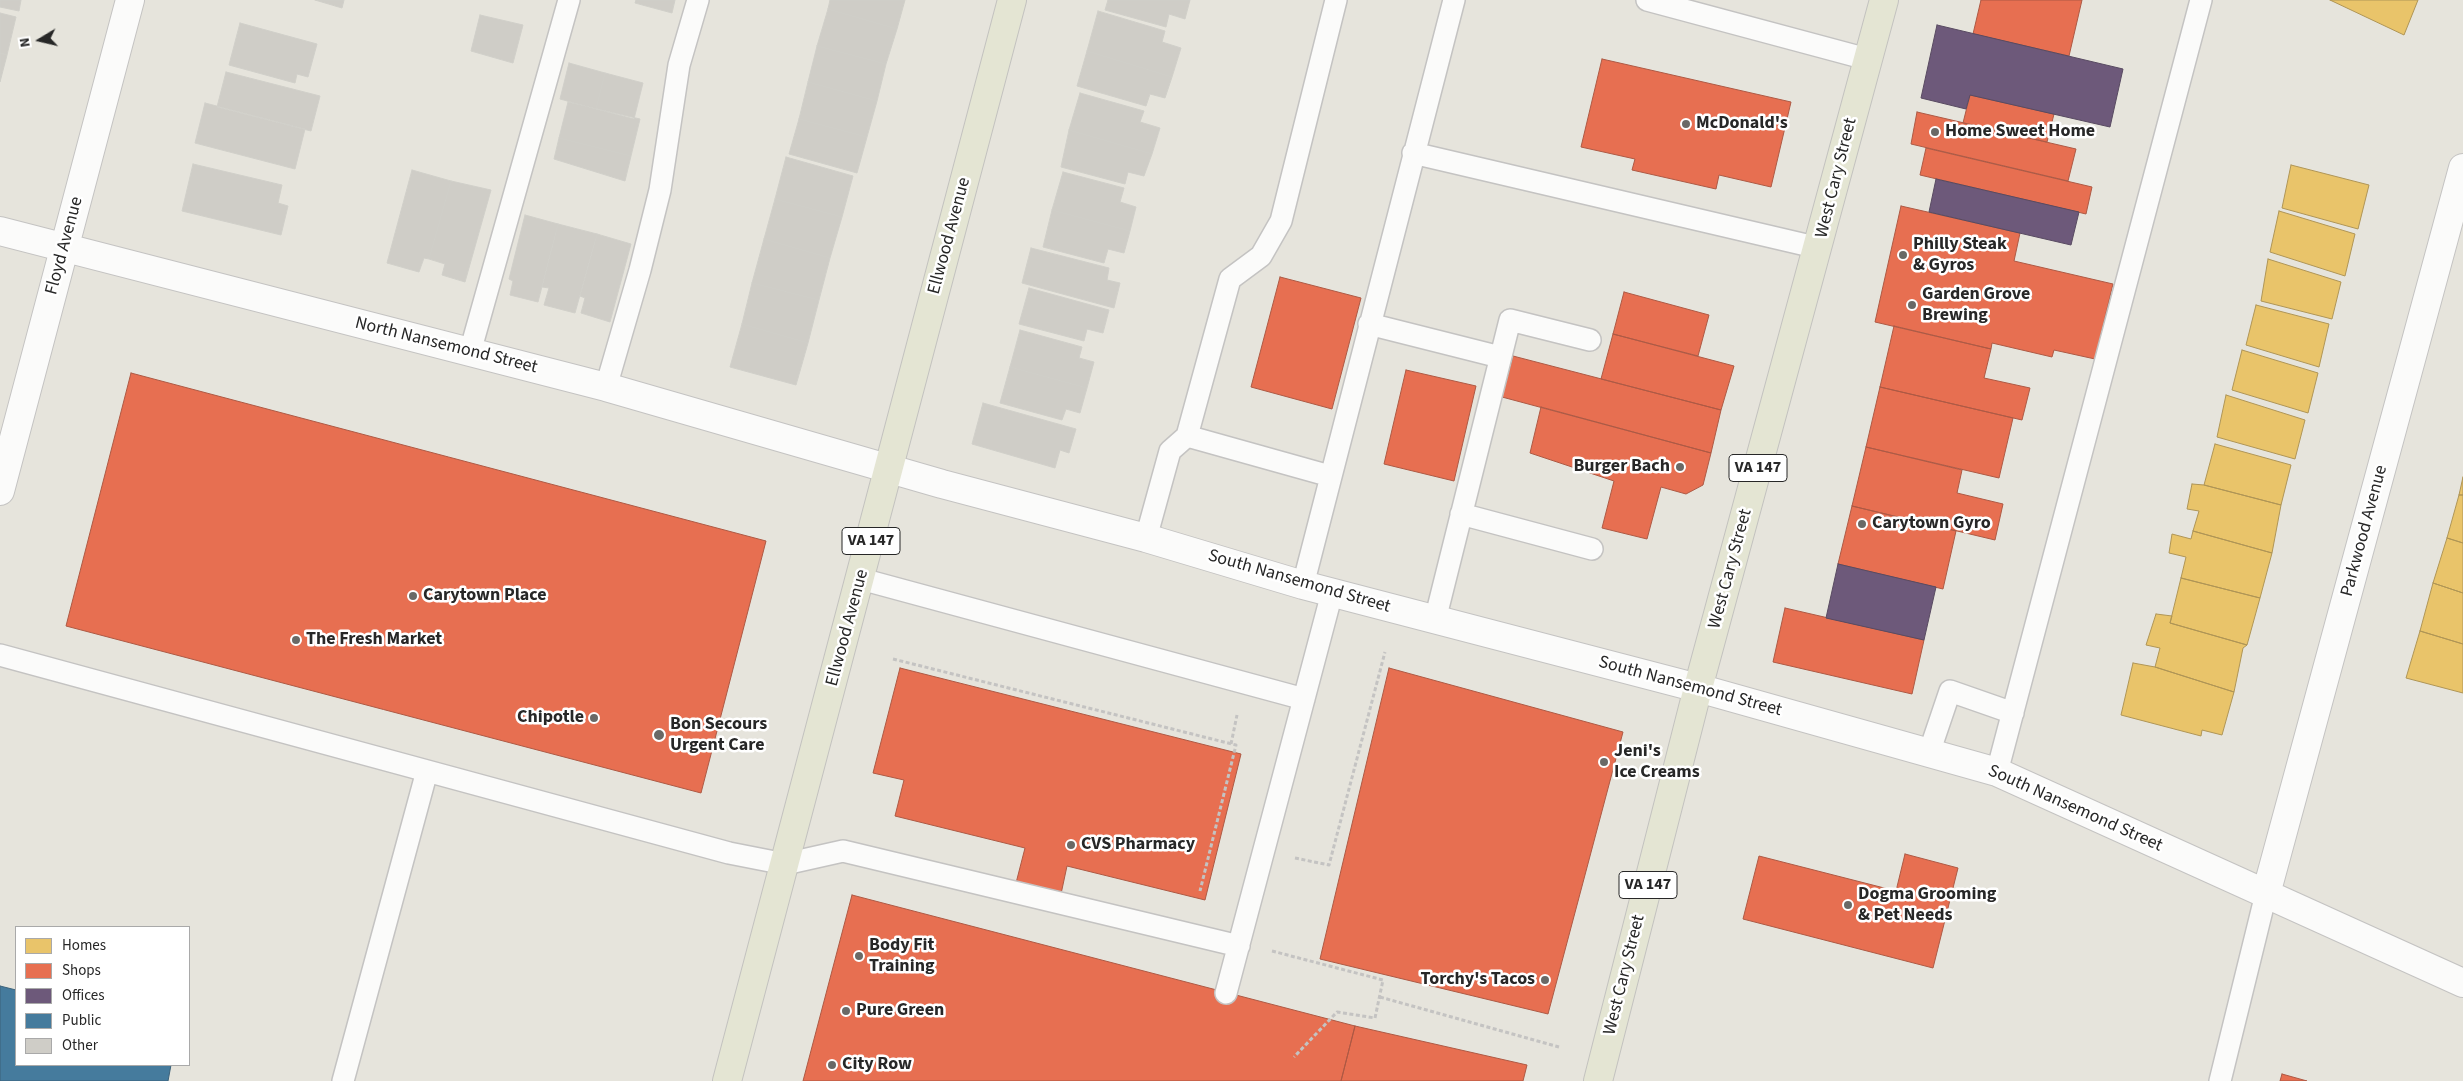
<!DOCTYPE html>
<html>
<head>
<meta charset="utf-8">
<style>
	body { margin:0 }
	#map { position:relative; width:2463px; height:1081px; overflow:hidden; background:#e6e4dc; font-family:"Source Sans 3",sans-serif }
	canvas { display:block }
	.legend { position:absolute; left:15px; top:926px; width:175px; height:140px; box-sizing:border-box; background:#fff; border:1px solid #a9a9a9; margin:0; padding:6px 9px; list-style:none; font-size:15px; color:#272727 }
	.legend li { display:flex; align-items:center; gap:10px; height:25px }
	.legend b { width:25px; border:1px solid #a9a9a9 }
	.north { position:absolute; left:15px; top:15px; width:50px; height:50px; -webkit-text-stroke:4px #fff; paint-order:stroke; rotate:261deg; font-size:14px; font-weight:700; line-height:20px; text-align:center; color:#272727 }
	.north::after { content:''; display:block; margin:auto; width:18px; height:22px; background:#272727; clip-path:polygon(50% 0,100% 100%,50% 72%,0 100%) }
</style>
</head>
<body>
<div id="map">
<canvas width="2463" height="1081"></canvas>
<ul class="legend">
<li><b style="height:14px;background:#e9c46a"></b>Homes</li>
<li><b style="height:14px;background:#e76f51"></b>Shops</li>
<li><b style="height:14px;background:#6d597a"></b>Offices</li>
<li><b style="height:14px;background:#457b9d"></b>Public</li>
<li><b style="height:14px;background:#cfcdc7"></b>Other</li>
</ul>
<div class="north">N</div>
</div>
<script>
const c = document.querySelector('canvas').getContext('2d');
c.lineJoin = 'round';
function paint(path, color) { c.fillStyle = color; c.fill(path, 'evenodd'); }
const poly = rows => new Path2D(rows.map(r => 'M' + r).join(''));
function strokePath(path, color, width, dash) { c.strokeStyle = color; c.lineWidth = width; c.lineCap = dash ? 'butt' : 'round'; c.setLineDash(dash || []); c.stroke(path); }
function drawText(font, color, halo, rows, align = 'center') {
  c.font = font + ' "Source Sans 3",sans-serif'; c.lineWidth = 5; c.setLineDash([]); c.textBaseline = 'middle'; c.strokeStyle = halo; c.fillStyle = color; for (const [text, x, y, turn = 0] of rows) {
    c.save(); c.translate(x, y); c.rotate((+turn || 0) * Math.PI / 180); c.textAlign = isNaN(turn) ? turn : align; if (halo) c.strokeText(text, 0, 0); c.fillText(text, 0, 0); c.restore();
  }
}
const homes = poly([
	[2330,0,2418,0,2404,35,2330,0],
	[2291,165,2369,185,2358,229,2282,208,2291,165],
	[2279,211,2355,234,2345,276,2270,252,2279,211],
	[2268,259,2341,282,2332,319,2261,301,2268,259],
	[2256,305,2329,324,2319,367,2246,345,2256,305],
	[2242,350,2318,373,2308,413,2232,390,2242,350],
	[2226,395,2305,420,2295,459,2217,437,2226,395],
	[2215,444,2291,465,2281,505,2204,485,2215,444],
	[2463,477,2463,495,2459,495,2463,477],
	[2192,484,2204,485,2281,505,2272,553,2193,531,2199,511,2187,509,2192,484],
	[2459,495,2463,495,2463,543,2447,538,2459,495],
	[2193,531,2272,553,2260,598,2181,578,2186,557,2169,553,2172,534,2191,539,2193,531],
	[2447,538,2463,543,2463,593,2433,583,2447,538],
	[2181,578,2260,598,2247,645,2170,623,2181,578],
	[2433,583,2463,593,2463,644,2420,631,2433,583],
	[2156,614,2172,616,2170,623,2247,645,2243,648,2234,692,2155,667,2160,648,2146,645,2156,614],
	[2420,631,2463,644,2463,693,2406,678,2420,631],
	[2133,663,2155,667,2234,692,2222,735,2202,730,2201,736,2121,715,2133,663]
]);
paint(homes, '#e9c46a');
strokePath(homes, '#af9556', 1);
const shops = poly([
	[1981,0,2082,0,2069,56,1973,34,1981,0],
	[1602,59,1791,102,1771,187,1719,175,1716,189,1632,170,1635,159,1581,147,1602,59],
	[1970,95,2054,114,2047,142,1963,123,1970,95],
	[1917,112,2076,149,2068,181,1911,144,1917,112],
	[1926,148,2092,187,2086,214,1920,175,1926,148],
	[1901,206,2020,233,2014,261,2113,284,2095,359,2054,350,2052,357,1992,343,1991,349,1875,322,1901,206],
	[1280,277,1361,298,1332,409,1251,387,1280,277],
	[1624,292,1709,315,1698,356,1613,334,1624,292],
	[1894,326,1991,349,1984,378,2030,388,2022,420,1880,387,1894,326],
	[1613,334,1734,366,1721,410,1601,379,1613,334],
	[1513,356,1721,410,1711,453,1502,397,1513,356],
	[1406,370,1476,386,1454,481,1384,464,1406,370],
	[131,373,766,541,701,793,66,626,131,373],
	[1880,387,2013,418,1999,478,1866,447,1880,387],
	[1541,407,1711,453,1703,485,1686,494,1661,487,1647,539,1602,528,1614,481,1530,453,1541,407],
	[1866,447,1962,470,1957,493,2003,504,1995,540,1852,506,1866,447],
	[1852,506,1956,531,1943,589,1838,564,1852,506],
	[1785,608,1924,640,1912,694,1773,662,1785,608],
	[900,668,1241,754,1205,900,1067,866,1061,894,1016,883,1025,848,895,816,904,780,873,773,900,668],
	[1389,668,1623,732,1548,1014,1320,959,1389,668],
	[1905,854,1958,868,1933,968,1743,919,1759,856,1896,891,1905,854],
	[852,895,1355,1026,1341,1081,803,1081,852,895],
	[1355,1026,1527,1065,1523,1081,1341,1081,1355,1026],
	[2282,1074,2307,1081,2280,1081,2282,1074]
]);
paint(shops, '#e76f51');
strokePath(shops, '#ad5944', 1);
const offices = poly([
	[1937,25,2123,69,2110,127,1970,95,1966,109,1921,98,1937,25],
	[1936,179,2079,212,2071,245,1929,212,1936,179],
	[1838,564,1936,587,1924,640,1826,618,1838,564]
]);
paint(offices, '#6d597a');
strokePath(offices, '#584a61', 1);
const public = poly([
	[0,986,16,990,16,1065,171,1065,168,1081,0,1081,0,986]
]);
paint(public, '#457b9d');
strokePath(public, '#3c627a', 1);
const building = poly([
	[0,0,21,0,19,11,0,7,0,0],
	[315,0,344,0,342,8,315,0],
	[636,0,675,0,672,13,635,3,636,0],
	[830,0,905,0,897,29,828,9,830,0],
	[1108,0,1190,0,1185,19,1169,14,1166,27,1105,10,1108,0],
	[828,9,897,29,886,64,817,46,828,9],
	[1098,11,1165,31,1162,42,1181,48,1172,77,1087,51,1098,11],
	[0,13,16,17,7,55,0,53,0,13],
	[480,15,523,25,513,63,471,51,480,15],
	[240,23,317,44,308,77,297,74,295,83,229,65,240,23],
	[817,46,886,64,877,101,808,82,817,46],
	[1087,51,1172,77,1165,98,1150,94,1146,106,1077,86,1087,51],
	[0,53,7,55,0,82,0,53],
	[569,63,605,73,596,109,560,99,569,63],
	[226,72,320,96,311,131,217,107,226,72],
	[605,73,643,83,634,119,596,109,605,73],
	[808,82,877,101,867,137,799,119,808,82],
	[1080,93,1144,111,1140,122,1160,128,1152,154,1069,130,1080,93],
	[568,102,640,119,631,156,559,138,568,102],
	[205,103,305,129,295,169,195,143,205,103],
	[799,119,867,137,857,173,789,154,799,119],
	[1069,130,1152,154,1144,176,1128,172,1125,184,1061,167,1069,130],
	[559,138,631,156,625,181,554,159,559,138],
	[786,157,853,176,842,217,775,199,786,157],
	[193,164,282,185,278,203,288,206,281,235,182,211,193,164],
	[412,170,451,181,429,259,424,258,419,272,387,263,412,170],
	[1063,172,1124,188,1120,202,1136,207,1130,231,1052,210,1063,172],
	[451,181,491,190,465,282,442,275,445,264,429,259,451,181],
	[775,199,842,217,830,258,764,239,775,199],
	[1052,210,1130,231,1124,253,1108,249,1104,263,1043,247,1052,210],
	[525,215,558,224,538,302,510,295,513,281,509,279,525,215],
	[558,224,597,234,575,313,544,305,549,288,542,287,558,224],
	[597,234,631,244,610,322,581,313,585,298,580,296,597,234],
	[764,239,830,258,819,300,752,283,764,239],
	[1031,248,1109,268,1107,280,1120,283,1114,308,1022,283,1031,248],
	[752,283,819,300,808,343,742,324,752,283],
	[1029,288,1109,310,1103,333,1087,329,1084,341,1019,324,1029,288],
	[742,324,808,343,796,385,730,367,742,324],
	[1020,330,1082,347,1079,358,1094,362,1087,388,1010,367,1020,330],
	[1010,367,1087,388,1080,413,1066,409,1062,420,1000,403,1010,367],
	[983,403,1076,429,1069,453,1060,450,1055,468,972,444,983,403]
]);
paint(building, '#cfcdc7');
strokePath(building, '#d0cfc9', 1);
const service = poly([
	[1647,0,1867,59],
	[1413,153,1819,248],
	[1369,324,1500,357],
	[470,352,569,0],
	[606,387,640,270,660,190,679,65,698,0],
	[1187,436,1230,279,1261,256,1281,221,1336,0],
	[1461,514,1592,549],
	[1146,538,1170,451,1187,436,1330,476],
	[861,579,1304,699],
	[1303,585,1454,0],
	[1435,620,1510,320,1590,340],
	[0,655,729,853,785,864,843,851,1239,946],
	[1929,753,1950,691,2013,713],
	[1997,772,2201,0],
	[1226,993,1332,593],
	[343,1081,427,771],
	[2220,1081,2266,894]
]);
const minor = poly([
	[0,231,606,387,942,484,1146,538,1303,585,1698,688,1997,772,2463,983],
	[0,491,130,0],
	[2266,894,2463,168]
]);
const primary = poly([
	[727,1081,1012,0],
	[1598,1081,1698,688,1884,0]
]);
strokePath(service, '#c4c3c2', 24);
strokePath(minor, '#c4c3c2', 30);
strokePath(primary, '#c3c2bf', 30);
strokePath(poly([
	[893,659,1236,745,1200,891],
	[1231,744,1237,715],
	[1295,858,1329,865,1385,652],
	[1272,951,1383,980,1375,1018,1337,1012,1294,1057],
	[1380,997,1559,1047]
]), '#c4c3c2', 3, [4, 2.5]);
strokePath(service, '#fbfbfa', 21);
strokePath(minor, '#fbfbfa', 28);
strokePath(primary, '#e4e5d3', 28);
for (const [x, y, r, color] of [
	[1686,124,5,"#6a6966"],
	[1935,132,5,"#6a6966"],
	[1903,255,5,"#6a6966"],
	[1912,305,5,"#6a6966"],
	[1680,467,5,"#6a6966"],
	[1862,524,5,"#6a6966"],
	[413,596,5,"#6a6966"],
	[296,640,5,"#6a6966"],
	[594,718,5,"#6a6966"],
	[659,735,6,"#6a6966"],
	[1604,762,5,"#6a6966"],
	[1071,845,5,"#6a6966"],
	[1848,905,5,"#6a6966"],
	[859,956,5,"#6a6966"],
	[1545,980,5,"#6a6966"],
	[846,1011,5,"#6a6966"],
	[832,1065,5,"#6a6966"]
]) { const dot = new Path2D(); dot.arc(x, y, r, 0, 2 * Math.PI); c.fillStyle = color; c.fill(dot); strokePath(dot, '#fff', 2); }
for (const [x, y, w] of [
	[1758,468,58],
	[871,541,58],
	[1648,885,58]
]) { const box = new Path2D(); box.roundRect(x - w / 2, y - 13.5, w, 27, 4); c.fillStyle = '#fff'; c.fill(box); strokePath(box, '#272727', 1); }
drawText('bold 16px', '#272727', null, [
	["VA 147",1758,468],
	["VA 147",871,541],
	["VA 147",1648,885]
]);
drawText('bold 18px', '#272727', '#fff', [
	["McDonald's",1696,124],
	["Home Sweet Home",1945,132],
	["Philly Steak",1913,245],
	["& Gyros",1913,266],
	["Garden Grove",1922,295],
	["Brewing",1922,316],
	["Burger Bach",1670,467,"right"],
	["Carytown Gyro",1872,524],
	["Carytown Place",423,596],
	["The Fresh Market",306,640],
	["Chipotle",584,718,"right"],
	["Bon Secours",670,725],
	["Urgent Care",670,746],
	["Jeni's",1614,752],
	["Ice Creams",1614,773],
	["CVS Pharmacy",1081,845],
	["Dogma Grooming",1858,895],
	["& Pet Needs",1858,916],
	["Body Fit",869,946],
	["Training",869,967],
	["Torchy's Tacos",1535,980,"right"],
	["Pure Green",856,1011],
	["City Row",842,1065]
], 'left');
drawText('18px', '#272727', '#fff', [
	["West Cary Street",1837,178,-76],
	["Ellwood Avenue",950,236,-75],
	["Floyd Avenue",65,246,-75],
	["North Nansemond Street",446,346,14],
	["Parkwood Avenue",2365,531,-75],
	["West Cary Street",1731,569,-75],
	["South Nansemond Street",1299,582,16],
	["Ellwood Avenue",848,628,-75],
	["South Nansemond Street",1690,687,15],
	["South Nansemond Street",2075,809,24],
	["West Cary Street",1625,975,-76]
]);
</script>
</body>
</html>
